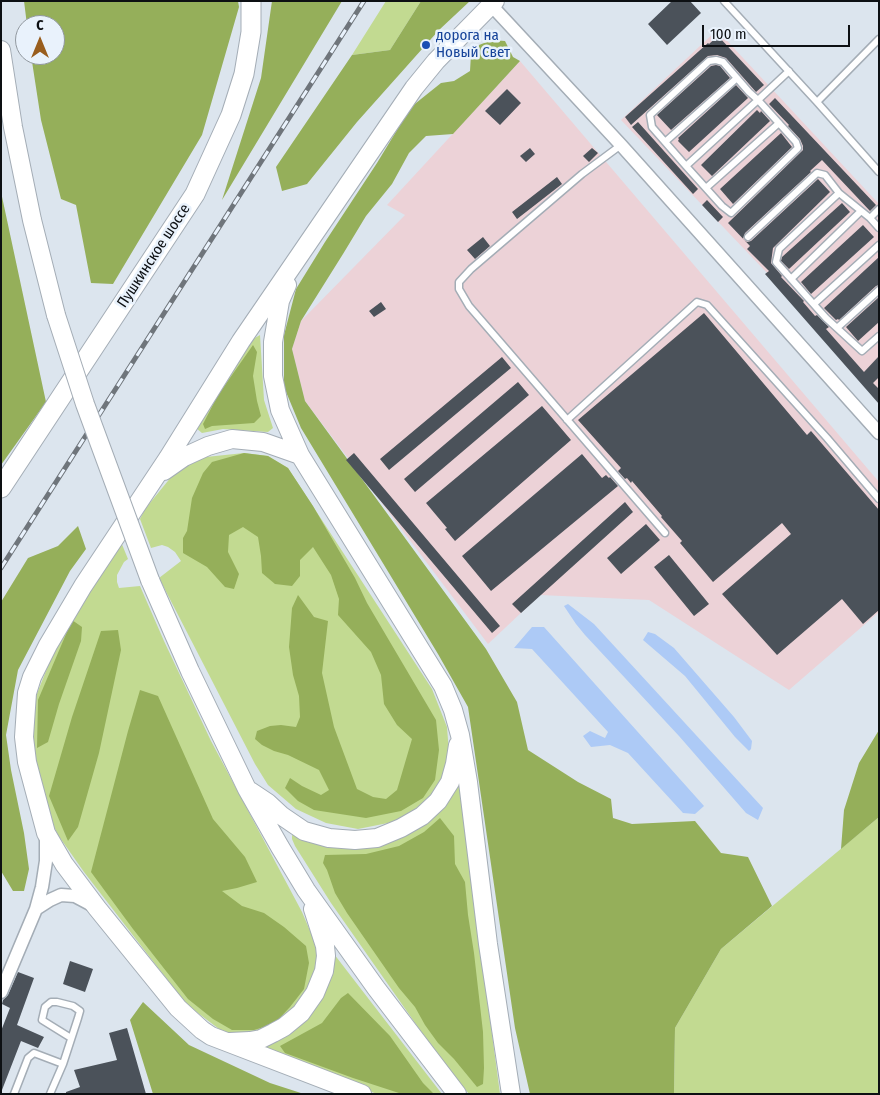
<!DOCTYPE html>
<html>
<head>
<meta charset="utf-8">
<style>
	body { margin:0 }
	#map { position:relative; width:880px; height:1095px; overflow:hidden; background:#dce5ee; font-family:"Fira Sans Condensed",sans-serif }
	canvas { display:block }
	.frame { position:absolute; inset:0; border:2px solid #0d1013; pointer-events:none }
	.north { position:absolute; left:15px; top:15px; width:50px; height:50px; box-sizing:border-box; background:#e9f2fc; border:1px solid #91989f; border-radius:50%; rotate:0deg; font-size:14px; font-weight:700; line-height:20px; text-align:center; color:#0d1013 }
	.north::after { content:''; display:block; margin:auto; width:18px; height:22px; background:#995e1e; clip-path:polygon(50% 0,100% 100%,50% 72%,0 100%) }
	.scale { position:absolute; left:702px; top:25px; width:148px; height:22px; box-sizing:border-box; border:2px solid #0d1013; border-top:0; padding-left:6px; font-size:15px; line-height:18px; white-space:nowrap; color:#0d1013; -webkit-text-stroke:4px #e9f2fc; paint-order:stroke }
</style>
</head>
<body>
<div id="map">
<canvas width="880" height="1095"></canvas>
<div class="frame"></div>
<div class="north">С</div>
<div class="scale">100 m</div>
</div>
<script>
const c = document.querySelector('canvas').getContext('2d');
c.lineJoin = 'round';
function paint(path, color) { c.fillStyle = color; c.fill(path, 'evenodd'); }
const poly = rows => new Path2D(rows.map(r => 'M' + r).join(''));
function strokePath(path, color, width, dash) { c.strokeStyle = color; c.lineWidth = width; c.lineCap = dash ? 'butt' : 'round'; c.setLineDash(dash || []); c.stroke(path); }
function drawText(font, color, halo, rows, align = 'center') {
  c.font = font + ' "Fira Sans Condensed",sans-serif'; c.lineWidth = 5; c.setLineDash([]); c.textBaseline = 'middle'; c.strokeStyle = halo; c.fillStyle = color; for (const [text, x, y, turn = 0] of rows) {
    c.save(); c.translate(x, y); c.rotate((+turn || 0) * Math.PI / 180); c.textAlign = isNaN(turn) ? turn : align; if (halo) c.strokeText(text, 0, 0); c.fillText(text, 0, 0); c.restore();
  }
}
paint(poly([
	[717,30,879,204,879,399,769,275,621,120],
	[520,61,879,482,879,612,789,690,649,600,540,595,488,644,305,401,292,349,301,321,405,215,387,205]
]), '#ecd2d7');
paint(poly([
	[386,1,421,1,390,50,352,55],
	[260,335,264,400,273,428,268,432,223,429,202,433,196,428,253,339],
	[244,453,268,456,288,468,432,689,447,727,449,753,443,779,432,797,411,812,393,822,358,829,326,823,296,809,268,785,255,764,159,578,181,561,175,552,168,547,162,545,151,548,140,519,145,509,176,471,206,457],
	[121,542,128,559,124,562,117,575,117,582,119,588,140,586,164,641,211,741,302,912,316,945,317,971,306,992,287,1016,266,1028,252,1034,236,1035,223,1032,186,1004,84,872,58,835,49,816,37,779,30,711,52,656,72,620],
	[459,785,500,1094,469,1094,441,1060,331,903,295,846,292,839,292,835,342,848,375,846,429,820],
	[879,817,879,1094,674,1094,675,1028,721,949],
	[334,954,442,1094,377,1094,259,1047,282,1037]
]), '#c2da91');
paint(poly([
	[24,1,238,1,239,7,202,135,113,284,91,283,76,205,61,199,41,120,31,55,55,55,55,25,27,25],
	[272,1,342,1,222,200,261,78],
	[421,1,470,1,439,30,357,122,307,184,282,191,276,167,352,55,390,50],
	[492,40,505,41,513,57,520,61,453,134,426,136,409,153,392,184,366,216,343,254,301,321,292,349,305,401,486,649,517,702,528,750,578,782,611,799,613,818,632,824,695,821,721,853,748,857,772,906,721,949,675,1028,674,1094,530,1094,515,1028,468,707,438,654,301,428,284,387,284,335,296,289,325,242,377,163,411,107,441,83,454,81,470,71,471,54,479,45],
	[1,192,46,402,1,465],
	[253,345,257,352,253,376,257,401,261,416,254,423,212,426,205,429,203,424,218,395],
	[244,453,268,456,288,468,313,506,355,578,367,603,436,720,439,750,435,780,423,798,401,811,366,818,314,810,298,801,285,788,290,778,302,786,321,795,329,790,319,770,288,755,274,751,262,745,255,739,257,731,270,726,281,725,296,727,300,717,299,696,293,675,289,647,292,608,298,595,314,617,328,621,322,673,334,727,357,789,373,797,386,799,397,790,412,739,397,725,384,704,381,675,371,652,338,615,339,599,331,575,313,547,300,560,300,576,292,586,275,584,262,573,261,556,258,537,243,527,229,535,228,552,239,574,234,589,225,587,207,567,183,553,183,538,187,531,192,498,203,473,212,462],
	[78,526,86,549,70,571,18,670,6,735,11,770,24,833,29,869,24,891,13,891,1,871,1,602,28,558,58,546],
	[72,620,82,627,81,641,59,704,48,742,37,748,38,700],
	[118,630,121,650,99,753,78,827,68,841,49,796,72,717,101,631],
	[140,690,158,696,213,819,245,857,257,882,237,888,222,891,242,906,264,913,284,927,306,946,309,963,304,989,290,1007,274,1024,254,1030,232,1030,213,1019,188,999,133,929,91,872,128,731],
	[879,730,879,817,841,849,844,810,859,763],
	[440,818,454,836,455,864,465,882,468,915,474,953,483,1032,484,1068,483,1084,477,1087,454,1059,438,1043,425,1025,415,1007,399,988,347,913,335,893,327,870,323,863,325,855,366,854,399,846,424,832],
	[348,993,390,1036,423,1083,434,1094,402,1094,353,1078,285,1053,280,1046,322,1023,341,998],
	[143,1002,189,1045,270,1083,304,1094,153,1094,130,1020]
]), '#95af5a');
paint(poly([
	[568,604,594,624,763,808,758,820,746,813,679,736,585,635,576,624,564,606],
	[532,627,544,627,704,806,695,814,683,813,628,753,610,745,591,747,583,736,590,731,605,738,608,732,532,649,514,648],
	[648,632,655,634,674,648,734,717,752,741,751,749,749,751,735,737,685,676,643,640]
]), '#adcaf6');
paint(poly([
	[672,1,690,1,701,13,667,45,648,24],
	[718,36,764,85,756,92,726,58,717,55,708,56,631,125,625,117,708,43,709,44],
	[716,65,720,66,730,78,671,130,657,115,711,66],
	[736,85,748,98,689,152,678,141,679,139,678,138],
	[507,89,521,103,500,125,485,111],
	[775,98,876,205,870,211,822,160,810,171,811,172,745,233,743,239,747,242,751,241,818,179,830,192,773,248,771,263,782,276,781,277,804,301,803,302,815,316,817,315,829,327,826,329,864,372,879,356,879,377,873,383,879,389,879,404,765,274,769,271,747,249,750,246,728,223,803,150,803,146,800,139,788,126,789,125,769,104],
	[757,110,760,113,761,111,770,121,712,176,701,165],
	[638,122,698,189,693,194,632,127],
	[781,133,792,147,733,204,720,189],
	[530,148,535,154,526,162,520,156],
	[592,148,598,153,589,162,583,156],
	[557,177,562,184,517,219,512,212],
	[707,200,723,217,718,222,702,205],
	[842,203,850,212,789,269,781,261,782,257],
	[863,225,874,237,811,294,801,282],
	[483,237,490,246,475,259,467,250],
	[879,257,879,285,876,286,839,320,838,319,836,320,824,308],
	[879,297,879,322,858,341,846,327],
	[381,302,386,309,374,317,369,311],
	[704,313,807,435,811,431,879,510,879,610,863,624,842,599,777,655,722,594,791,534,782,523,713,582,680,543,682,541,661,517,662,516,632,481,631,483,627,478,625,479,618,471,621,468,578,420],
	[502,357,511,368,389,470,380,459],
	[518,382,529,395,415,492,404,479],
	[542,406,571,440,455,541,445,529,447,528,426,503],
	[354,453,500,626,492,633,346,460],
	[582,454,602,478,606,475,609,478,610,477,618,486,491,591,462,556],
	[625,502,633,512,521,613,512,604],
	[646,524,660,540,621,574,607,558],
	[669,555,709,604,694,616,654,567],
	[70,961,93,969,85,992,63,984],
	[18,972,34,978,17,1025,44,1037,38,1048,21,1041,2,1090,1,1031,10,1008,2,1004,3,1000,8,995],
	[127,1028,146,1094,66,1094,66,1092,80,1087,74,1070,117,1060,109,1033]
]), '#4b525a');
const lane = poly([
	[724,1,817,102,879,172],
	[817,102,879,39],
	[665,142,737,78],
	[621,145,582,174,471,269,459,282,459,289,469,306,665,533],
	[686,166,758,100,796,142,798,148,731,213,722,206,686,166,652,127,650,115,709,61,716,60,723,62,749,92,758,100,789,71],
	[706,188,779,123],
	[870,218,879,209],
	[879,228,870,218,839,193,779,249,776,262,826,318,862,351,879,336],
	[748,237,817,173,825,175,839,193],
	[791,279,861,211],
	[814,304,879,245],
	[837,328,879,290],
	[567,420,697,302,707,305,827,438,879,499],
	[63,1064,78,1018,80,1011,73,1006,57,1002,51,1002,45,1007,42,1020,71,1038],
	[14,1094,28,1058,34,1053,63,1064,50,1094]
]);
const street = poly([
	[491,5,621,145,879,433],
	[36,909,50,900,61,895,75,896,92,905],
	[1,992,36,909,42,887,46,861,46,835]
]);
const secondary = poly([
	[1,50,13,127,32,220,56,315],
	[287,285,280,301,273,342,273,376,280,410,300,455,443,686,453,710,460,735,468,782,488,944,511,1094],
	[164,471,184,457,208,446,232,439,263,442,300,455],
	[150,580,190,671,247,789,280,847,306,890,376,988,457,1094],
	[250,791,268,803,282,816,304,831,329,838,355,840,377,838,401,828,422,816,438,801,450,782,455,764,458,745],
	[230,1042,250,1041,261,1039,273,1033,284,1027,301,1013,315,993,324,971,326,956,325,946,313,909],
	[362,1094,211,1036,202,1030,178,1008,97,908,64,864,46,833,27,762,24,737,27,693,32,677,48,645,83,586,168,458,241,341,414,88,436,61,495,1]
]);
const primary = poly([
	[1,488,195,194,231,115,244,74,251,32,251,1]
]);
strokePath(lane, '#a4adb6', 9);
strokePath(street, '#a4adb6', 15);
strokePath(secondary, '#a4adb6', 20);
strokePath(primary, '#a4adb6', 21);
strokePath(lane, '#fff', 6);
strokePath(street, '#fff', 12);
strokePath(secondary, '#fff', 18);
strokePath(primary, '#fff', 19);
const rail = poly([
	[1,568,364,1]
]);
strokePath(rail, '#6f757b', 5);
strokePath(rail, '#e9f2fc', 3, [9]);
const secondaryBridge = poly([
	[56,315,85,404,150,580]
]);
strokePath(secondaryBridge, '#a4adb6', 20, []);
strokePath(secondaryBridge, '#fff', 18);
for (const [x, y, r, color] of [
	[426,45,5,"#1a4fb4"]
]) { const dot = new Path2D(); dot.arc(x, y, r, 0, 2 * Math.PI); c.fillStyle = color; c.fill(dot); strokePath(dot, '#e9f2fc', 2); }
drawText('15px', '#164399', '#e9f2fc', [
	["дорога на",436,36],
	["Новый Свет",436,53]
], 'left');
drawText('15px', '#0d1013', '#e9f2fc', [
	["Пушкинское шоссе",154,256,-57]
]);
</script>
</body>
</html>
